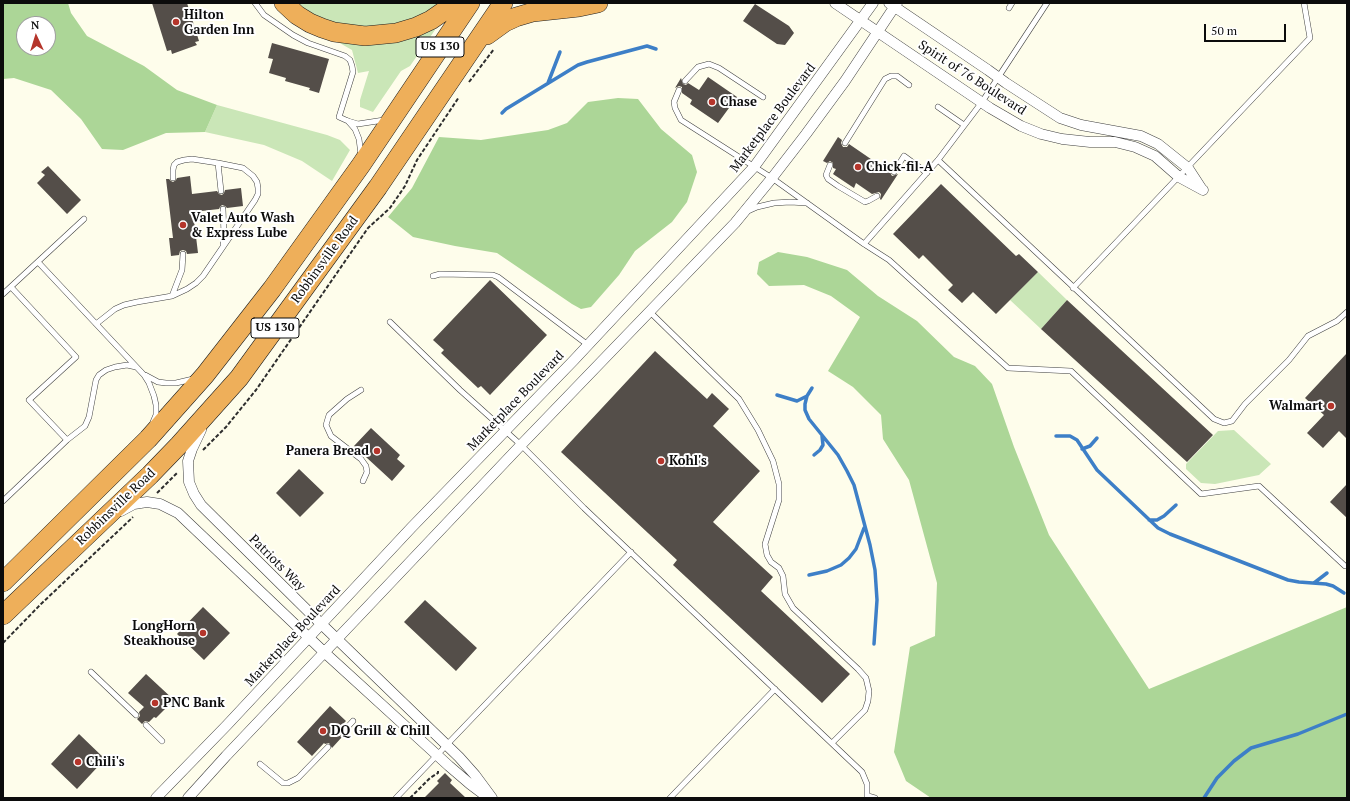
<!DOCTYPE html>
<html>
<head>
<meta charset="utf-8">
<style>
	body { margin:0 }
	#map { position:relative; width:1350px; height:801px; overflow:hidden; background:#fefdeb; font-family:"PT Serif",serif }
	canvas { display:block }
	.frame { position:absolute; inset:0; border:4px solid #0c0c0c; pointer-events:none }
	.north { position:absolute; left:16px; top:16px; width:40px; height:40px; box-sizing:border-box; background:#fff; border:1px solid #9e9e9e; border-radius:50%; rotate:356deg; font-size:11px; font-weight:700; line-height:16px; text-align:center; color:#0c0c0c }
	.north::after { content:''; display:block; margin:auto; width:14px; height:18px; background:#b5352b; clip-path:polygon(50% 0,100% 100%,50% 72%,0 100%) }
	.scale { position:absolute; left:1204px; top:24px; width:82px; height:18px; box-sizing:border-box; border:2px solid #0c0c0c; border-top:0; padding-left:5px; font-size:12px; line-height:14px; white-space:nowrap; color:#0c0c0c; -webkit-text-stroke:3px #fff; paint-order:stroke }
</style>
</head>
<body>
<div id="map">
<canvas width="1350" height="801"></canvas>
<div class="frame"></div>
<div class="north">N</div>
<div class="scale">50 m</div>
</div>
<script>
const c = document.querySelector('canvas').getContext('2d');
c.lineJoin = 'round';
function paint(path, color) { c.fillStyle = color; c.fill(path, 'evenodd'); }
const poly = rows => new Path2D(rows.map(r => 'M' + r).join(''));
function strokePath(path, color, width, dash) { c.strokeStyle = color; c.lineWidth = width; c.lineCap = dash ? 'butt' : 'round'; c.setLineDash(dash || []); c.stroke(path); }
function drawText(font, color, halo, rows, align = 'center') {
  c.font = font + ' "PT Serif",serif'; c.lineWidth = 4; c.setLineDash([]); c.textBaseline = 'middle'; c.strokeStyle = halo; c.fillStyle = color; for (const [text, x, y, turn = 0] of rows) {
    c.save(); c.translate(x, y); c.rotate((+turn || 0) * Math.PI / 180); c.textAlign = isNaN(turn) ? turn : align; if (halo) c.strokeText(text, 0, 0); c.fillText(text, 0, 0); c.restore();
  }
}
paint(poly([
	[294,3,442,3,414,20,372,31,318,20],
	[433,26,435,30,410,66,401,71,373,112,360,107,360,100,369,71,358,73,352,50,331,38],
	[217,105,327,135,340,140,350,150,332,181,302,161,264,145,205,132],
	[1038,272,1067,300,1041,329,1010,300],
	[1234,430,1271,464,1259,475,1215,484,1201,483,1186,469,1186,464,1218,431]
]), '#cae6b7');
paint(poly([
	[3,3,68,3,71,13,87,36,144,66,177,90,217,105,205,132,166,133,123,150,102,149,81,119,51,90,14,78,3,79],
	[24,24,48,24,48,48,24,48],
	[618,98,638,99,661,129,692,155,697,172,687,202,672,222,635,251,619,275,591,307,581,309,572,304,497,253,455,246,413,237,388,217,412,188,439,137,481,140,548,130,567,123,588,102],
	[778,252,807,257,847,270,878,296,917,321,954,357,975,366,992,384,1014,447,1049,535,1149,689,1347,607,1347,798,931,798,906,781,894,752,910,647,935,636,937,583,909,480,883,439,881,415,853,387,828,371,860,317,831,296,804,285,769,286,757,274,759,262]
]), '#acd697');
strokePath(poly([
	[548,83,560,52],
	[502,113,506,109,578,65,587,62,647,46,656,49],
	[812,388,807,396,805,404,805,410,809,419,838,455,847,471,854,485,870,545,875,570,877,600,874,644],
	[777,395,797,401,807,396],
	[1056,436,1070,436,1077,440,1097,470,1158,528,1170,534,1288,580,1299,582,1326,584,1333,586,1344,593],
	[1082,449,1090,446,1097,438],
	[814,455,820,450,823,445,822,436],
	[1149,520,1157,520,1164,516,1176,505],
	[809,575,827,571,841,565,849,558,856,549,864,528],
	[1314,583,1327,573],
	[1204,798,1217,778,1234,761,1251,748,1298,734,1347,714]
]), '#3d7fc7', 3.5);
paint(poly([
	[152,3,187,3,199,41,195,42,197,45,172,54,171,50,167,51],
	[755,4,789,26,794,33,785,45,777,44,743,21],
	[272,43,329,59,319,93,309,90,310,88,285,81,286,78,269,73,273,59,268,58],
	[708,77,737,97,718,123,690,104,692,100,682,93,682,87,679,86,675,88,681,78,683,84,686,85,688,83,699,90],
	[838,137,842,140,841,143,843,147,847,147,849,144,884,168,885,166,891,169,890,172,892,176,898,174,881,200,880,199,881,194,879,192,872,194,856,183,854,188,833,174,836,169,833,168,833,163,830,161,827,163,823,161],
	[48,166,81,200,67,214,37,183,45,175,41,172],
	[190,176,192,194,217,191,219,194,222,195,224,193,225,190,241,188,243,206,227,208,225,206,222,205,220,207,219,209,193,212,198,253,187,254,186,251,183,250,180,251,179,255,171,256,169,238,173,238,166,179,169,179,171,181,173,182,176,180,177,178],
	[941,184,1016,256,1019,254,1038,272,996,314,973,292,962,303,948,290,953,285,923,255,919,259,893,234],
	[490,280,547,335,490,395,481,386,478,388,441,353,444,350,433,340],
	[1067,300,1213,435,1187,462,1041,329],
	[655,351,707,399,712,393,729,409,713,426,760,471,713,522,773,577,761,591,850,674,822,703,673,565,677,560,561,452],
	[1347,353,1347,439,1339,431,1323,448,1307,433,1324,415,1305,398],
	[371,428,400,455,397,459,405,466,392,481,354,446],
	[299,469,324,493,300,517,276,493],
	[1347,484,1347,518,1330,502],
	[425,600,477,648,456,671,404,622],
	[203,607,230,633,204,660,177,634],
	[146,674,174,700,156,718,154,717,149,722,145,721,142,724,137,719,140,716,139,712,144,707,128,693],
	[330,706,346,721,338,729,339,730,338,735,342,737,332,748,329,743,325,744,324,743,312,756,297,742],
	[79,734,105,759,77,789,51,764],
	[445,773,452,780,450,783,466,798,424,798,439,783,437,781]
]), '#544e49');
const lane = poly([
	[255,3,264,15,293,35,308,43,345,56,350,60,352,66,353,72,339,117,348,121,358,124,384,120],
	[1009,8,1012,3],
	[685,81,698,67,709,64,719,68,763,97],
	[679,90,674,102,675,108,681,120,772,178,864,244,889,260,1008,368,1071,371,1201,494,1259,486,1345,566,1347,566],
	[938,107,964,125],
	[348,121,355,129,359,139,361,155],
	[845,143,885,79,891,76,897,76,909,85],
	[938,160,1214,419,1224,423,1232,421,1245,404,1289,360,1308,336,1337,321,1347,312],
	[218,163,221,191],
	[830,165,826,175,828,179,838,186,865,202,868,201,877,196],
	[894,172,904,156,927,173],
	[748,211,757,207,774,203,790,202,807,203],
	[864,244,938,160,982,102,1047,3],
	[223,245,224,235,223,209],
	[38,262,144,375,149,383,154,396,156,405,156,415,153,422],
	[433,276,440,274,493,275,498,277,588,345],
	[11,287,76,357,29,400,67,440],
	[1073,288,1310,38,1304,3],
	[3,294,84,219],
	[172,296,182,270,183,254],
	[650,312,739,399,758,430,773,461,779,484,779,500,765,544,767,555,771,562,779,568,783,576,785,594,793,608,858,669,866,678,869,691,868,701,865,710,832,743],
	[390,322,460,390,521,445,584,508,862,772,867,784,867,798],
	[96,324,115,309,124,305,137,302,172,296,187,289,196,283,203,276,255,200,258,194,258,188,257,182,253,176,243,168,218,163,192,159,184,160,177,162,174,165,173,170,173,178],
	[145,375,158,382,166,383,176,383,193,379],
	[361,390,347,399,329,415,326,425,331,436,361,459,366,466,367,472,363,481],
	[3,501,67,440,85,426,89,417,96,380,99,375,106,370,115,367,127,365,136,367],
	[91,672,136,715],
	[146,725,162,741],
	[342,733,353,721],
	[260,764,283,783,288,783,298,778,328,747],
	[868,796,875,798],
	[396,798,631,552],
	[670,798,775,689]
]);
const street = poly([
	[835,3,990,108,1021,126,1041,134,1062,139,1090,142,1115,142,1135,147,1155,156,1179,177,1203,190],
	[889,3,988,70,1006,83,1060,118,1081,125,1141,136,1158,144,1188,168,1201,188],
	[201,430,192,449,188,461,189,482,194,494,201,505,312,615,459,757,475,775,492,798],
	[121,511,134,504,147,502,160,504,178,513,324,652,449,766,470,784,486,796],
	[156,798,227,725,411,528,574,360,754,167,873,3],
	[188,798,226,756,521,445,735,223,772,178,806,134,845,81,897,3]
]);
const highway = poly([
	[284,3,297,15,310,23,322,28,334,32,365,36,396,33,416,27,431,20,444,11,465,3],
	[487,35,505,22,516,17,533,12,579,7,598,3],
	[3,582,148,439,205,375,272,289,361,165,470,3],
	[3,615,150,475,179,445,239,378,378,187,503,3]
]);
strokePath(lane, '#3f3f3f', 6);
strokePath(street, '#3f3f3f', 11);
strokePath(highway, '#1d1d1d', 20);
strokePath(poly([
	[469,82,494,49],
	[203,450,226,427,256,390,368,228,390,208,405,186,417,160,459,97],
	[157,493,178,472],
	[3,643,41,604,133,517],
	[410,798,430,778,438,773,438,771]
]), '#2e2e2e', 2, [4, 2]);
strokePath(lane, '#fff', 5);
strokePath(street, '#fff', 10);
strokePath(highway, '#eeaf5a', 19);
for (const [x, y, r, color] of [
	[176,22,4,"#b5352b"],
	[712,102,4,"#b5352b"],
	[858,167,4,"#b5352b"],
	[183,225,4,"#b5352b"],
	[1331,406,4,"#b5352b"],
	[377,451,4,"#b5352b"],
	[661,461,4,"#b5352b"],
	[203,633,4,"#b5352b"],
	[155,703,4,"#b5352b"],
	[323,731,4,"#b5352b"],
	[78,762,4,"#b5352b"]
]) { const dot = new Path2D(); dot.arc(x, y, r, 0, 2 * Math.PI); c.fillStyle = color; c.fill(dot); strokePath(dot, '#fff', 1.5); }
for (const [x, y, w] of [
	[440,47,48],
	[275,328,48]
]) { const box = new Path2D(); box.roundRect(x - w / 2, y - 10, w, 20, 3); c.fillStyle = '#fff'; c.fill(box); strokePath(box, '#0c0c0c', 1); }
drawText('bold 12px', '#0c0c0c', null, [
	["US 130",440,47],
	["US 130",275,328]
]);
drawText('bold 13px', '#0c0c0c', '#fff', [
	["Hilton",184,15],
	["Garden Inn",184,30],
	["Chase",720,102],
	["Chick-fil-A",866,167],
	["Valet Auto Wash",191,218],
	["& Express Lube",191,233],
	["Walmart",1323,406,"right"],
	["Panera Bread",369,451,"right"],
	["Kohl's",669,461],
	["LongHorn",195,626,"right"],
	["Steakhouse",195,641,"right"],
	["PNC Bank",163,703],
	["DQ Grill & Chill",331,731],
	["Chili's",86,762]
], 'left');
drawText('13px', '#0c0c0c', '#fff', [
	["Spirit of 76 Boulevard",972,78,33],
	["Marketplace Boulevard",773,118,-53],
	["Robbinsville Road",325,260,-54],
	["Marketplace Boulevard",516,401,-46],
	["Robbinsville Road",116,507,-44],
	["Patriots Way",277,563,45],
	["Marketplace Boulevard",293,636,-47]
]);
</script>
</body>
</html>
